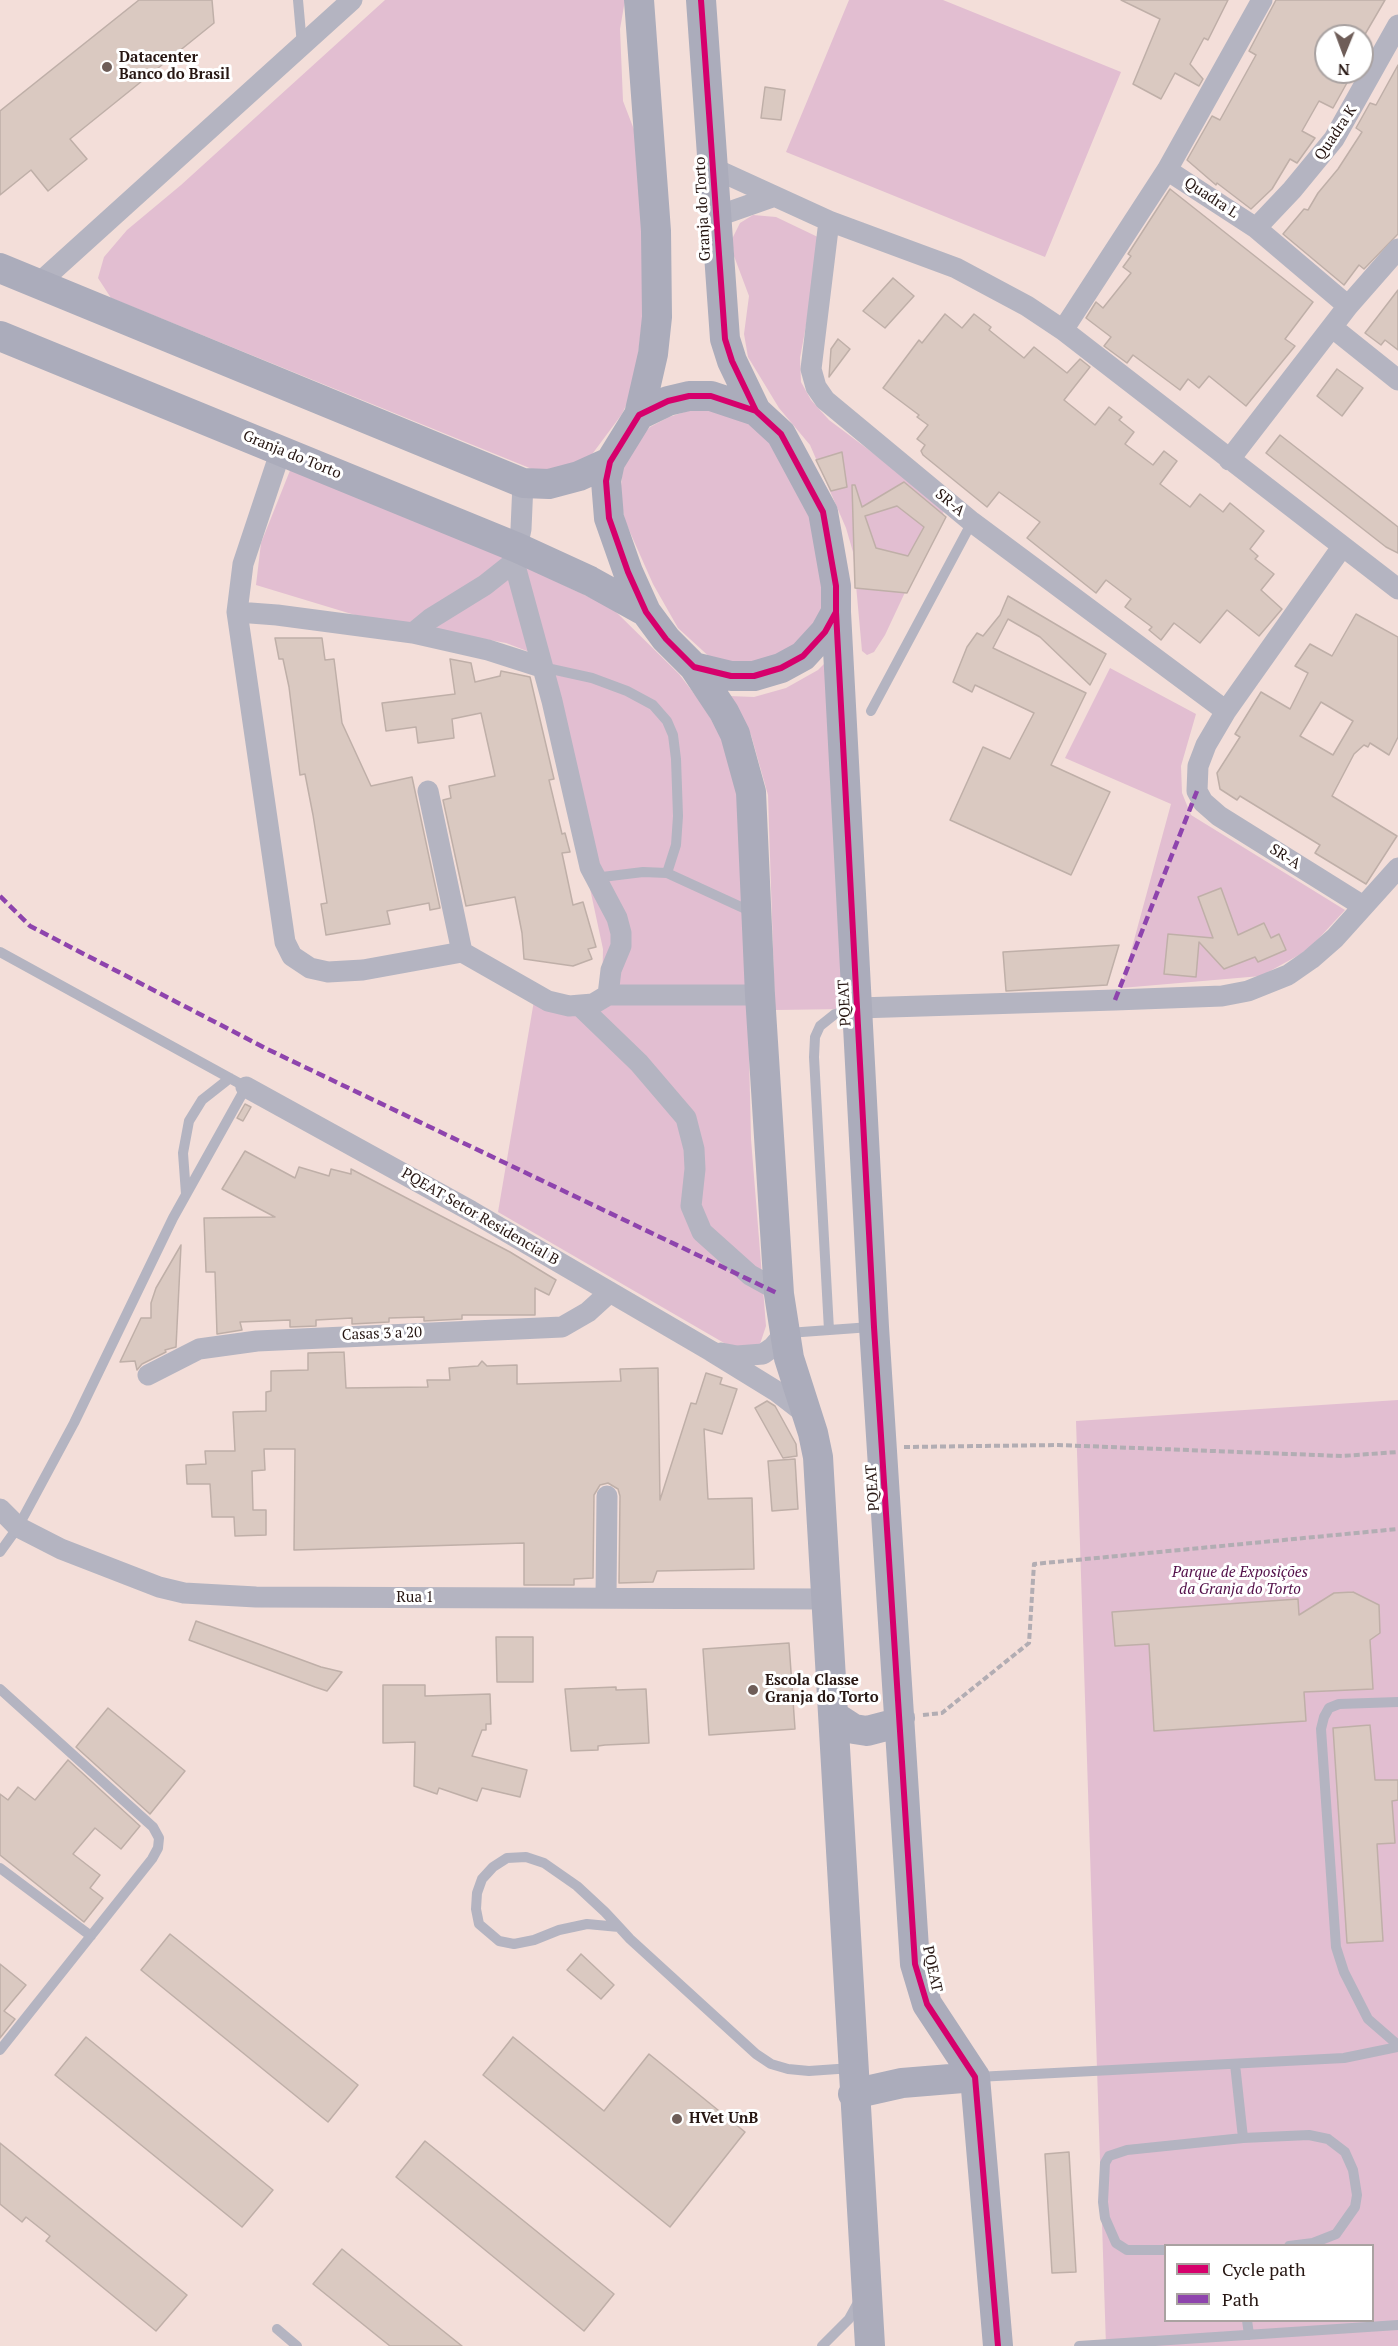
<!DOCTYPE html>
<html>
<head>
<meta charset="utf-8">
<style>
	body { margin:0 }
	#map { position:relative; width:1398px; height:2346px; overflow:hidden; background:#f3ded9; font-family:"PT Serif",serif }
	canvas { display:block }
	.legend { position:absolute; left:1164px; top:2244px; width:210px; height:78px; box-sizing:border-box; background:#fff; border:2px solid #a9a2a1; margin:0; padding:8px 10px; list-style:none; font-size:18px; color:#271713 }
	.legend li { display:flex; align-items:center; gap:12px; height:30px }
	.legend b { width:30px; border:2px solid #a9a2a1 }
	.north { position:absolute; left:1314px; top:24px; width:60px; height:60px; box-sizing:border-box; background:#fff; border:2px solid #a9a2a1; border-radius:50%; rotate:181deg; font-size:16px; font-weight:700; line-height:24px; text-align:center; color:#271713 }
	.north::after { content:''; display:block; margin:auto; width:21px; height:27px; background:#6e5d58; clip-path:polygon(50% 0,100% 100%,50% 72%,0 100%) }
</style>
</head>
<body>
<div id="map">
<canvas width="1398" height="2346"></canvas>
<ul class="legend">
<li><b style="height:8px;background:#d6006c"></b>Cycle path</li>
<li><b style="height:8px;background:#8e44ad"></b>Path</li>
</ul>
<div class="north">N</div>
</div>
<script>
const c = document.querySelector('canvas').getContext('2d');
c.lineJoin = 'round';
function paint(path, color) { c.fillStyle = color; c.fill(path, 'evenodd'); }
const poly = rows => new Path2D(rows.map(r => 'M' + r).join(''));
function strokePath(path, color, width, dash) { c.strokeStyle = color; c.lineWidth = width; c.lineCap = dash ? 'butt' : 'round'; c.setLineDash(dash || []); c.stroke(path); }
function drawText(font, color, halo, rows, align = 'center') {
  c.font = font + ' "PT Serif",serif'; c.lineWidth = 6; c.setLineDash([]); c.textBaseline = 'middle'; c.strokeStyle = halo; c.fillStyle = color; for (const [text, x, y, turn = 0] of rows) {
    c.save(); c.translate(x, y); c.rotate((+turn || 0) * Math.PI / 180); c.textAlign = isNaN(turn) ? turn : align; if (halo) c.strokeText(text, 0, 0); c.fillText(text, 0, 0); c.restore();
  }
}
paint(poly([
	[385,0,625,0,620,29,623,101,638,140,645,297,634,389,622,414,590,457,548,473,532,469,111,298,98,278,104,257,127,230,181,185],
	[849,0,943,0,1121,72,1045,257,786,152],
	[753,215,776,217,822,239,800,358,801,382,811,400,829,420,929,495,943,510,944,520,915,571,885,635,874,652,867,655,862,651,853,552,846,528,810,445,779,408,748,357,744,334,749,296,734,256,732,239,740,223],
	[697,408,728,411,751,423,774,444,809,509,825,601,818,622,789,655,758,667,714,661,678,628,653,584,625,521,620,496,623,466,630,448,650,427,669,417],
	[291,468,494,552,612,608,679,674,705,708,727,749,743,798,751,1139,766,1326,759,1347,731,1347,498,1212,536,989,556,1002,602,995,603,949,540,656,506,643,355,615,256,585,261,543],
	[834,654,845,1009,775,1010,768,795,751,735,729,696,754,697,786,688,818,670],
	[1110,668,1196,714,1181,766,1182,793,1191,815,1345,910,1308,950,1261,976,1121,988,1171,804,1065,758],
	[1398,1400,1398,2346,1106,2346,1076,1421],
	[1166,2246,1372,2246,1372,2320,1166,2320]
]), '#e2bed1');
const building = poly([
	[139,0,212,0,214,23,70,139,87,159,48,191,31,170,0,195,0,111,139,0],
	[1121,0,1228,0,1208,40,1204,38,1190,64,1203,79,1199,86,1175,73,1161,99,1133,84,1160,19,1121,0],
	[1276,0,1385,0,1364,36,1326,36,1326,72,1353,72,1333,108,1319,101,1302,131,1315,138,1297,163,1290,159,1272,189,1251,209,1217,183,1216,185,1187,160,1212,116,1220,120,1256,55,1249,51,1276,0],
	[1398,65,1398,234,1364,269,1359,265,1344,285,1283,234,1304,209,1308,210,1318,193,1338,169,1362,132,1356,128,1370,103,1376,105,1398,65],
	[765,87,785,90,781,120,761,118,765,87],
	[1170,189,1313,302,1285,339,1295,346,1246,406,1209,376,1199,388,1188,379,1180,390,1133,355,1127,363,1104,346,1111,337,1086,318,1096,302,1103,308,1131,273,1123,267,1131,256,1128,254,1170,189],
	[893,278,914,296,885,328,863,311,893,278],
	[1398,290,1398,350,1385,340,1381,345,1365,333,1398,290],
	[945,314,962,328,974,314,991,327,989,330,1024,358,1034,347,1067,373,1080,359,1090,367,1064,400,1095,425,1109,407,1122,417,1119,420,1134,432,1125,444,1153,465,1164,451,1177,461,1160,484,1190,507,1200,494,1223,512,1230,503,1264,531,1250,549,1258,556,1255,559,1274,574,1261,590,1282,609,1259,636,1227,610,1200,643,1174,623,1161,640,1149,630,1152,627,1125,607,1131,599,1106,580,1096,593,1027,538,1040,522,999,492,987,507,923,455,921,451,925,445,917,439,928,425,917,417,919,415,883,388,919,340,922,343,945,314],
	[838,339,850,349,829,377,831,349,838,339],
	[1337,369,1363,388,1342,416,1317,396,1337,369],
	[1280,435,1398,527,1398,553,1386,547,1266,453,1280,435],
	[842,452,847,487,831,491,816,460,842,452],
	[904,482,946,517,907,593,855,588,852,485,855,485,862,507,904,482],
	[897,506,924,527,908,556,876,548,865,516,897,506],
	[1008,596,1106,654,1090,685,1040,637,1008,619,993,648,1086,693,1051,765,1110,792,1071,875,950,820,983,747,1010,759,1034,713,975,685,972,692,953,682,967,647,977,633,983,636,1000,615,1008,596],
	[1356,614,1398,637,1398,737,1389,755,1370,743,1368,747,1364,745,1354,754,1332,796,1397,836,1366,884,1315,853,1320,845,1240,796,1237,800,1220,789,1217,773,1240,737,1235,734,1261,692,1290,709,1308,673,1295,666,1310,644,1332,656,1356,614],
	[1321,702,1353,721,1333,755,1300,736,1321,702],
	[275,638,322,638,325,660,334,659,342,723,371,786,412,777,440,908,430,910,429,903,387,911,390,924,326,935,321,904,327,903,313,815,305,774,300,775,289,687,283,659,279,659,275,638],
	[450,659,471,663,475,682,500,676,501,671,530,677,554,779,549,780,562,834,565,833,570,852,562,853,573,905,583,902,596,947,588,949,592,959,573,966,524,959,522,933,515,897,466,906,443,800,451,798,449,786,495,776,481,713,452,719,454,738,418,743,416,727,386,731,382,703,455,694,450,659],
	[1221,888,1238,935,1264,923,1271,938,1279,934,1286,950,1258,962,1255,957,1224,969,1199,942,1196,977,1164,974,1168,934,1213,938,1198,897,1221,888],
	[1119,945,1107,985,1006,991,1003,952,1119,945],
	[245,1104,251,1107,243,1121,237,1118,245,1104],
	[245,1151,295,1178,299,1167,329,1176,331,1169,351,1174,351,1169,510,1252,556,1280,549,1295,535,1288,535,1315,462,1315,462,1319,424,1321,424,1317,389,1318,389,1322,352,1324,352,1318,316,1320,316,1326,290,1327,290,1320,240,1322,242,1330,217,1334,215,1272,206,1272,204,1218,275,1217,222,1189,245,1151],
	[181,1245,176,1347,165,1350,166,1352,142,1364,137,1370,135,1361,120,1362,141,1318,151,1318,151,1303,156,1288,181,1245],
	[344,1352,346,1388,428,1387,427,1380,450,1380,449,1368,478,1366,482,1361,487,1366,517,1365,517,1384,621,1381,620,1369,658,1368,660,1500,691,1403,696,1404,706,1373,722,1378,720,1384,737,1389,722,1434,704,1429,708,1499,752,1498,754,1569,657,1571,653,1582,619,1583,620,1496,618,1489,608,1483,600,1485,594,1495,593,1578,574,1579,574,1585,524,1585,524,1543,294,1550,295,1449,264,1449,265,1470,252,1471,253,1510,266,1510,266,1535,235,1536,234,1517,212,1517,210,1484,187,1484,186,1465,206,1464,205,1451,235,1451,233,1412,266,1411,266,1392,271,1391,271,1371,308,1370,308,1353,344,1352],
	[767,1401,775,1406,796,1444,797,1456,783,1458,755,1408,767,1401],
	[795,1459,798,1509,772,1511,768,1461,795,1459],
	[1353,1592,1379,1605,1380,1633,1370,1640,1373,1689,1304,1692,1306,1721,1154,1731,1149,1644,1115,1646,1112,1612,1298,1599,1299,1615,1334,1593,1353,1592],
	[196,1621,321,1667,342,1672,327,1691,315,1687,189,1640,196,1621],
	[496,1637,533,1637,533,1682,497,1682,496,1637],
	[789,1643,795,1729,709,1735,703,1649,789,1643],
	[383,1685,425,1685,425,1696,490,1694,491,1724,486,1724,486,1730,482,1730,472,1756,527,1770,520,1797,482,1788,477,1801,439,1788,437,1794,414,1786,415,1742,383,1743,383,1685],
	[616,1687,616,1690,646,1689,649,1743,605,1745,598,1746,598,1750,571,1751,565,1689,616,1687],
	[108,1708,185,1771,150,1814,76,1747,108,1708],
	[1370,1725,1375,1780,1398,1780,1398,1800,1392,1801,1395,1843,1377,1844,1383,1941,1347,1943,1333,1728,1370,1725],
	[68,1760,140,1826,121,1849,95,1828,73,1854,100,1875,90,1888,103,1898,84,1922,0,1855,0,1794,8,1800,18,1787,35,1800,68,1760],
	[170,1934,358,2085,328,2122,141,1970,170,1934],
	[581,1954,614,1985,601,1999,567,1970,581,1954],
	[0,1964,26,1985,4,2011,15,2019,0,2038,0,1964],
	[86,2037,273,2190,242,2227,55,2075,86,2037],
	[513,2037,604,2111,649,2054,745,2132,670,2227,483,2075,513,2037],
	[425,2141,614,2294,584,2331,396,2177,425,2141],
	[0,2143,187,2295,156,2331,51,2245,46,2241,50,2236,26,2217,22,2222,0,2204,0,2143],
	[1069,2152,1076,2272,1052,2273,1045,2154,1069,2152],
	[342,2249,407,2302,462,2346,390,2346,313,2284,342,2249]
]);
paint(building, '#dac9c1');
strokePath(building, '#bfafa8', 1.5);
strokePath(poly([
	[904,1447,1058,1445,1342,1456,1398,1452],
	[923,1715,942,1713,1029,1643,1034,1564,1398,1529]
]), '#b2adb3', 4, [6, 3]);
strokePath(poly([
	[298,0,302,45],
	[542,667,592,678,627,691,653,705,667,721,673,735,676,759,678,816,676,845,667,873],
	[871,711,972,522],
	[594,878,643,872,667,873,752,912],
	[0,952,246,1087,173,1218,74,1423,18,1527,0,1552],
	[186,1194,183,1153,189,1121,202,1100,230,1078],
	[829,1330,814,1057,815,1037,820,1026,835,1014,854,1009],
	[788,1333,871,1327],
	[0,1689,153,1827,159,1838,158,1848,152,1859,0,2050],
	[1398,1702,1339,1704,1329,1708,1324,1717,1321,1729,1336,1947,1344,1972,1368,2019,1398,2045],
	[0,1868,91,1936],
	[619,1927,587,1924,559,1930,534,1940,514,1944,499,1941,479,1924,476,1909,477,1893,482,1879,493,1867,507,1858,526,1857,544,1863,577,1886,605,1912,619,1927,630,1939,756,2054,771,2064,788,2069,809,2071,852,2068],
	[1235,2064,1243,2138],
	[977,2077,1344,2058,1398,2047],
	[1166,2250,1127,2250,1116,2243,1105,2218,1103,2202,1105,2163,1109,2156,1127,2150,1243,2138,1309,2135,1328,2139,1345,2152,1353,2170,1357,2195,1355,2207,1336,2234,1313,2243,1289,2246],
	[1247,2320,1249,2335],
	[277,2329,297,2346],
	[822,2346,849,2319,860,2299],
	[1079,2346,1398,2325]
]), '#b4b4c1', 10);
strokePath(poly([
	[713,168,829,221,956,268,1027,306,1063,330,1398,589],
	[1167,170,1256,228,1348,306],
	[715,217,772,197],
	[829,221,811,369,816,387,825,400,972,522,1226,711],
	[1256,228,1292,190,1334,139,1398,25],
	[38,284,352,0],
	[1333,328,1398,380],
	[1063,330,1167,170,1262,0],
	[281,450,243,564,237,612,285,942,292,956,310,968,328,972,363,970,462,952,548,1001,569,1006,593,1004,608,995,760,995],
	[1229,460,1348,306,1398,249],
	[523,483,521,529,514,562,552,701,590,867,617,918,621,933,621,946,611,970,608,995],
	[1342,547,1226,711,1206,745,1198,766,1197,791,1203,802,1219,816,1363,906],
	[237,612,277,615,413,633,488,650,541,667],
	[413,633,430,619,485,585,514,562],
	[428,791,462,952],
	[581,1007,639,1063,686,1118,694,1149,695,1169,691,1206,702,1232,750,1275,779,1291],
	[858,1008,1115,1000,1222,996,1248,991,1288,975,1311,959,1335,938,1398,868],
	[246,1087,471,1211,711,1351,776,1391,807,1415],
	[721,1353,737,1356,763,1354,773,1347,784,1334],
	[148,1375,199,1349,257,1341,562,1327,588,1312,610,1292],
	[0,1509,18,1527,61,1549,159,1587,184,1593,256,1597,825,1599],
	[606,1598,607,1496]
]), '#b4b4c1', 21);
strokePath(poly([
	[639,0,656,231,657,317,653,354,639,415],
	[701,0,725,339,732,361,756,411,781,434,823,512,836,586,836,612,825,632,803,656,781,668,754,676,731,676,694,667,666,639,646,612,628,572,609,518,606,481,610,462,639,415,668,401,689,396,711,396,756,411],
	[0,268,523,483,549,484,579,476,610,462],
	[0,336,518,548,590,581,646,612],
	[836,612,874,1327,915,1964,927,2004,975,2077,998,2346],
	[694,667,724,712,735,734,751,792,760,995,779,1294,789,1358,813,1433,818,1457,870,2346],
	[834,1716,854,1729,867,1731,890,1725,900,1718],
	[853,2094,902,2083,975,2077]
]), '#abacbb', 30);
strokePath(poly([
	[0,896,30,926,267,1049,779,1294],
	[1115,1000,1197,791]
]), '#8e44ad', 4.5, [9, 4.5]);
strokePath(poly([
	[701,0,725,339,732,361,756,411,781,434,823,512,836,586,836,612,825,632,803,656,781,668,754,676,731,676,694,667,666,639,646,612,628,572,609,518,606,481,610,462,639,415,668,401,689,396,711,396,756,411],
	[836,612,874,1327,915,1964,927,2004,975,2077,998,2346]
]), '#d6006c', 6);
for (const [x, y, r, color] of [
	[107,67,6,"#6e5d58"],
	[753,1690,6,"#6e5d58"],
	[677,2119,6,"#6e5d58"]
]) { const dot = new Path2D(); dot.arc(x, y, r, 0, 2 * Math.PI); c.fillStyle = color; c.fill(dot); strokePath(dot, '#fff', 2); }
drawText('bold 15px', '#271713', '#fff', [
	["Datacenter",119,58],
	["Banco do Brasil",119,75],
	["Escola Classe",765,1681],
	["Granja do Torto",765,1698],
	["HVet UnB",689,2119]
], 'left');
drawText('15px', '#271713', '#fff', [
	["Quadra K",1336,133,-56],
	["Quadra L",1211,198,33],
	["Granja do Torto",703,209,-93],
	["Granja do Torto",292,455,22],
	["SR-A",950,503,40],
	["SR-A",1285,857,32],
	["PQEAT",845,1003,-93],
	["PQEAT Setor Residencial B",480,1217,30],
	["Casas 3 a 20",382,1334,-2],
	["PQEAT",873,1488,-94],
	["Rua 1",415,1598],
	["PQEAT",932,1969,78]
]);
drawText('italic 15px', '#520f49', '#fff', [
	["Parque de Exposições",1240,1573],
	["da Granja do Torto",1240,1590]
]);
</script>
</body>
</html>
